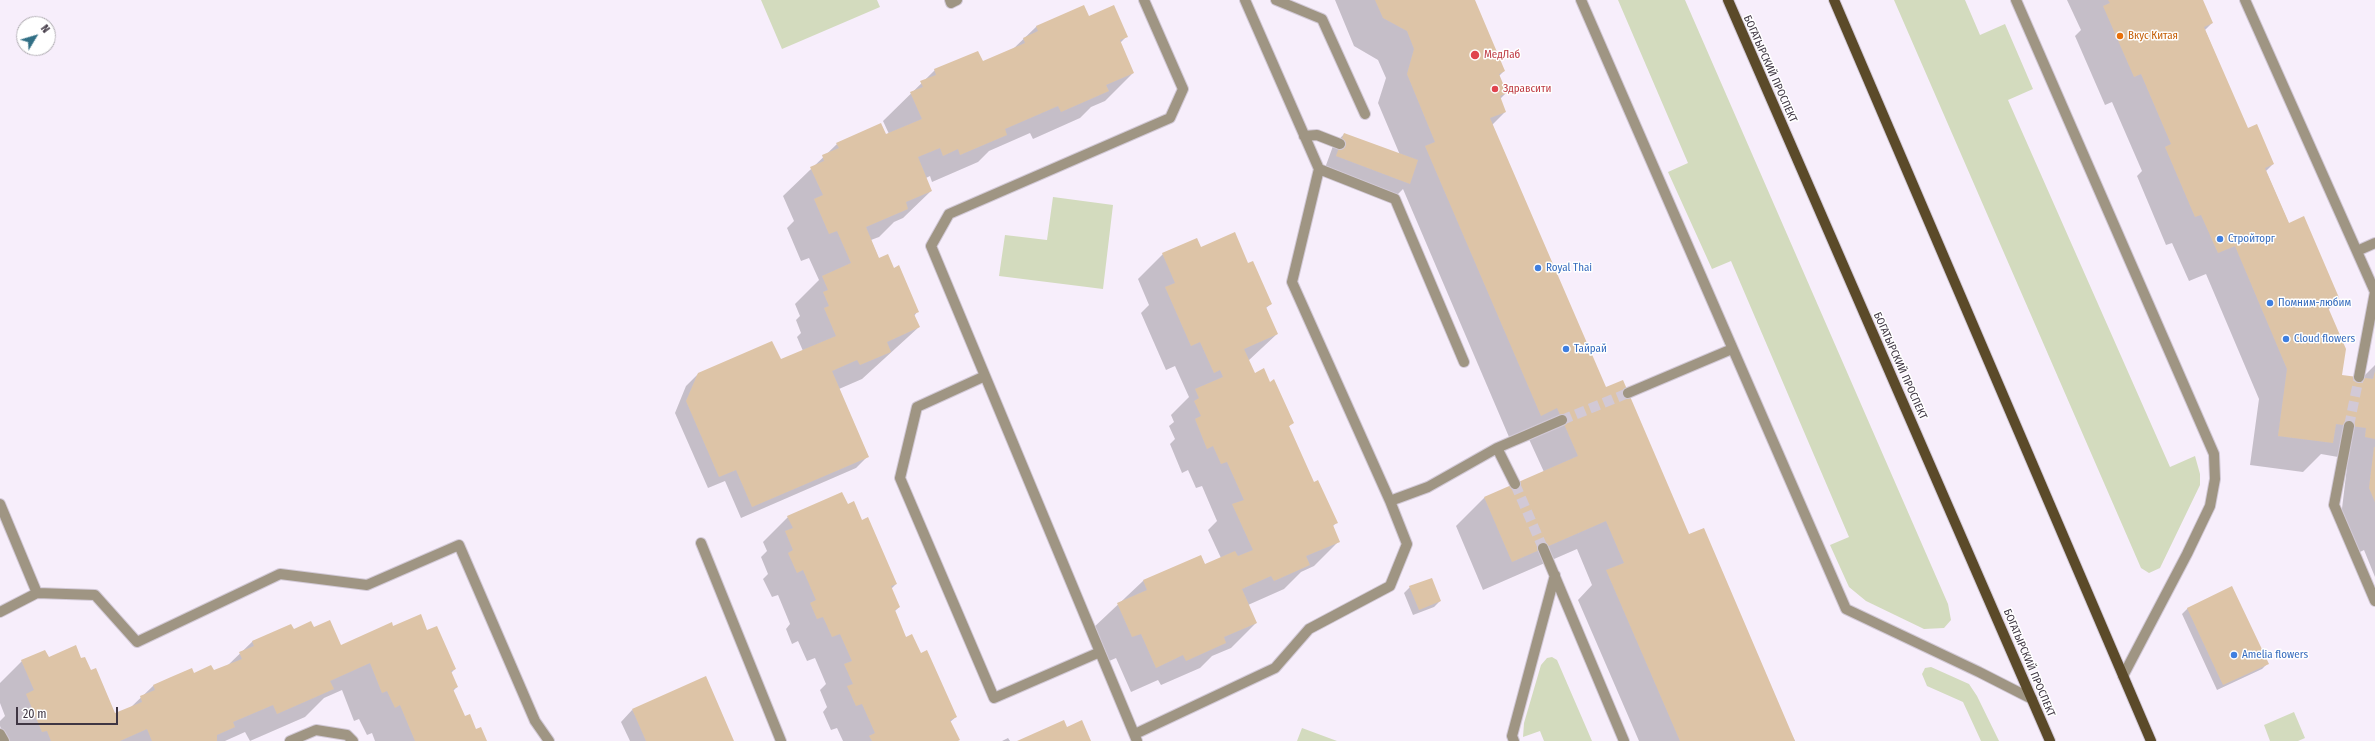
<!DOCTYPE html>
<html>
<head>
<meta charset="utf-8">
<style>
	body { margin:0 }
	#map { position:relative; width:2375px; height:741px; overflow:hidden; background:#f7eefb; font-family:"Fira Sans Condensed",sans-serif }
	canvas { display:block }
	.north { position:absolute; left:16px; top:16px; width:40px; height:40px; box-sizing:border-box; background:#fff; border:1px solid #b2afb4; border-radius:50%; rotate:52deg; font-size:11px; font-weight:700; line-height:16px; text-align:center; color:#3f3643 }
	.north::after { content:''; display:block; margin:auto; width:14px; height:18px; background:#316f85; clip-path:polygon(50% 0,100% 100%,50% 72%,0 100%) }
	.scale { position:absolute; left:16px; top:707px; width:102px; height:18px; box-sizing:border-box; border:2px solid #3f3643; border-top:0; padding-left:5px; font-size:12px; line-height:14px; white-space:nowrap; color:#3f3643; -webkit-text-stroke:3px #fff; paint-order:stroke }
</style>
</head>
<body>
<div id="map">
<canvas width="2375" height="741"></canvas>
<div class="north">N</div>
<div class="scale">20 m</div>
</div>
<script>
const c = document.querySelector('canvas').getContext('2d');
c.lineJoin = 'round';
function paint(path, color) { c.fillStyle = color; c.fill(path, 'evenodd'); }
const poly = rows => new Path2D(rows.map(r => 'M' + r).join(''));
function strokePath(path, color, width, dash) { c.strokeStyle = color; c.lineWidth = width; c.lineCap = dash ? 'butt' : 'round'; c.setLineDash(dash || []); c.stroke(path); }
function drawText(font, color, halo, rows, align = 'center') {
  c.font = font + ' "Fira Sans Condensed",sans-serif'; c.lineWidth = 3; c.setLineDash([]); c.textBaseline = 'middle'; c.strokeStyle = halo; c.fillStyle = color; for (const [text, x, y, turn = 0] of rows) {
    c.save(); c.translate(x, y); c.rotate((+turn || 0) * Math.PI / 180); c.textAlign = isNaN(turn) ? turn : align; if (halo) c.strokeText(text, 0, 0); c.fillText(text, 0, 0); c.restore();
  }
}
paint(poly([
	[761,0,877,0,880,7,782,49],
	[1618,0,1685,0,1948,604,1951,620,1944,628,1924,629,1866,601,1849,587,1830,545,1849,537,1731,261,1712,269,1668,172,1688,163],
	[1894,0,1965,0,1980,35,2005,24,2033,89,2008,100,2170,467,2195,456,2200,474,2200,485,2160,568,2149,573,2141,568],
	[1053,197,1113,205,1103,289,999,276,1005,235,1047,240],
	[1552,657,1557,660,1592,741,1544,741,1540,731,1523,737,1524,723,1541,665,1547,658],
	[1931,667,1969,684,1977,696,1999,741,1981,741,1963,702,1927,686,1922,674,1925,668],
	[2294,712,2305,738,2298,741,2270,741,2264,725],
	[1302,728,1337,741,1297,741]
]), '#d3dbbe');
paint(poly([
	[1335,0,1474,0,1504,71,1499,76,1506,93,1500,99,1505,112,1492,125,1606,389,1689,536,1795,741,1639,741,1578,600,1592,585,1577,549,1483,590,1456,526,1484,498,1544,472,1528,437,1512,444,1403,189,1397,195,1325,168,1333,146,1344,134,1400,155,1378,103,1386,78,1378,60,1354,46],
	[2067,0,2202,0,2212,23,2205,30,2247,129,2273,164,2266,171,2289,224,2339,299,2328,310,2341,376,2362,378,2375,365,2375,577,2364,550,2356,554,2341,517,2347,467,2337,465,2338,457,2321,454,2303,472,2250,465,2259,399,2206,274,2189,281,2172,243,2166,245,2137,176,2142,171,2112,102,2105,105,2075,36,2081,30],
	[1088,17,1126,37,1120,43,1133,73,1105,101,1091,107,1080,118,1033,139,1030,133,989,151,978,162,932,182,930,176,926,178,931,191,903,218,894,222,879,237,871,240,879,259,894,269,918,311,914,316,919,327,862,379,839,389,868,456,856,468,741,518,725,481,708,488,675,413,686,386,698,374,780,361,803,351,797,337,801,333,796,320,800,316,795,304,819,280,809,258,801,261,787,228,794,221,783,196,837,144,889,134,883,121,935,70,982,63,1012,50,1037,26],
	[1200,249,1248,264,1271,304,1266,308,1277,334,1248,361,1254,374,1292,423,1288,427,1313,484,1336,523,1332,527,1339,541,1314,566,1301,572,1284,589,1248,605,1256,623,1231,648,1212,656,1200,668,1161,685,1158,680,1131,692,1116,658,1107,662,1092,629,1143,581,1201,556,1205,565,1221,558,1208,530,1217,521,1202,486,1196,488,1188,470,1182,473,1170,444,1175,439,1169,426,1174,422,1171,415,1189,397,1175,366,1166,370,1141,313,1149,305,1138,279,1163,254],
	[847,505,861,521,896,584,891,589,899,607,894,612,906,638,921,654,956,717,950,722,958,741,843,741,837,728,831,730,823,712,827,707,820,690,826,684,815,658,807,661,798,641,792,644,786,629,790,624,778,595,772,597,763,579,768,574,761,557,767,551,763,542,788,517],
	[1410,587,1440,601,1434,607,1413,615,1404,593],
	[2188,608,2268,663,2262,669,2217,690,2182,614],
	[393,628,427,632,455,669,451,673,457,687,453,691,464,717,486,741,375,741,372,733,367,735,359,719,354,721,342,690,324,698,305,717,250,741,245,732,225,741,6,741,0,726,0,721,5,716,0,703,0,683,22,661,48,658,81,660,91,671,114,714,130,708,153,686,191,669,194,674,213,672,227,666,253,641,293,630,314,629,340,646],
	[632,710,733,741,630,741,621,722],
	[1008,738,1010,741,1002,741]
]), '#0003');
paint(poly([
	[1375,0,1475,0,1505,71,1499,74,1507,93,1500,96,1506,112,1490,118,1606,387,1623,380,1689,534,1704,528,1795,741,1680,741,1606,570,1624,563,1606,521,1512,562,1484,497,1578,456,1557,408,1541,416,1425,146,1435,142,1407,74,1414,49,1407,31,1383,18],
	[2108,0,2203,0,2213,23,2204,27,2248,128,2257,124,2274,164,2265,168,2289,223,2304,216,2340,300,2327,305,2346,349,2342,375,2373,379,2375,371,2375,439,2365,437,2366,428,2336,424,2333,443,2278,436,2287,369,2235,246,2218,253,2201,215,2195,217,2165,147,2171,144,2141,74,2134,77,2103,6,2110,3],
	[1084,5,1089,16,1114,5,1128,37,1120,40,1134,73,1106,85,1109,91,1061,112,1058,106,1005,129,1007,135,960,155,958,149,943,156,940,148,918,157,932,191,906,202,908,209,866,227,879,258,888,254,894,268,899,265,919,312,914,314,920,327,887,342,891,352,860,365,857,360,832,371,869,457,752,507,736,470,719,477,686,401,698,373,772,341,781,359,836,336,824,308,829,306,823,292,828,290,822,276,851,263,837,231,829,234,814,199,823,195,810,167,824,161,822,155,839,148,836,143,881,123,886,134,922,119,910,92,923,87,920,81,936,75,934,69,978,51,983,61,1025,43,1023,38,1038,31,1036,26],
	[1344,133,1418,160,1410,184,1336,156],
	[1235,232,1248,263,1253,261,1272,304,1266,307,1278,334,1244,349,1255,373,1264,368,1270,382,1274,379,1294,423,1289,426,1314,482,1318,480,1338,523,1333,525,1340,542,1306,556,1310,565,1274,581,1271,576,1242,589,1257,623,1224,637,1226,643,1186,661,1183,655,1156,668,1141,634,1132,637,1117,603,1147,590,1143,580,1201,555,1205,564,1235,551,1238,556,1253,550,1232,504,1244,500,1227,462,1221,464,1213,446,1207,449,1195,419,1201,416,1194,401,1199,398,1195,389,1223,377,1220,370,1214,373,1200,342,1191,346,1165,287,1175,283,1162,253,1197,238,1201,247],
	[2374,447,2375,447,2375,502,2369,488],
	[842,492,848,504,854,501,862,520,868,517,897,584,891,586,900,607,895,610,906,637,912,634,921,653,927,650,957,717,950,720,960,740,958,741,872,741,869,736,875,733,862,704,856,706,847,686,853,684,844,664,852,661,840,634,832,637,823,617,817,619,810,603,816,600,803,570,797,573,788,553,793,550,785,531,793,528,787,516],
	[1432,578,1441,601,1419,610,1409,586],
	[2232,586,2269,664,2223,685,2187,608],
	[421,614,427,630,437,626,456,669,451,671,458,687,453,689,465,716,470,714,476,729,481,727,487,741,415,741,400,705,395,708,387,691,382,693,370,663,330,681,334,689,277,714,273,705,233,722,235,727,217,735,217,741,152,741,147,729,120,741,51,741,47,731,42,732,26,694,34,690,21,660,45,650,49,657,76,645,81,658,85,657,91,670,96,668,115,713,142,702,140,696,155,690,153,685,171,677,192,668,194,673,211,665,214,670,242,659,239,652,254,646,252,641,291,624,294,629,311,621,314,627,330,620,341,645,392,622,393,626],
	[706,676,734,741,646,741,632,709],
	[1064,720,1067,727,1082,720,1091,741,1017,741]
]), '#ddc4a7');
strokePath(poly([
	[1562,420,1628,393],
	[2349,426,2359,377],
	[1515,484,1543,548]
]), '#d2c9d6', 10, [10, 5]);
const minor = poly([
	[950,0,951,3,957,0],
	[1276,0,1322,19,1365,114],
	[1581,0,1846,609,1979,672,2032,699],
	[2016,0,2214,454,2215,479,2210,506,2187,554,2123,676],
	[2245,0,2375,292],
	[1304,136,1317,135,1340,144],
	[1319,169,1395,199,1464,362],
	[2357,251,2375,243],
	[985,376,917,407,900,478,994,698,1100,652],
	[2359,377,2375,292],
	[1628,393,1732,349],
	[2349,426,2334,505,2375,601],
	[1497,448,1515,484],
	[1390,501,1428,487,1497,448,1562,420],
	[0,504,37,593,0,612],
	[701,543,781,741],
	[1543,548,1624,741],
	[37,593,95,595,137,642,280,574,367,585,459,545,535,721,549,741],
	[0,734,4,741],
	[1135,734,1275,668,1309,629,1390,586,1407,544,1390,501,1292,282,1319,169,1245,0],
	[290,741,316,730,347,735,353,741],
	[1137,741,931,246,949,214,1170,118,1183,89,1144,0],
	[1514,741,1512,736,1555,575]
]);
const major = poly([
	[1728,0,2050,741],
	[1834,0,2151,741]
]);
strokePath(minor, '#d2c9d6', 12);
strokePath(major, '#d2c9d6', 12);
strokePath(minor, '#9f9583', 10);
strokePath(major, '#5b4a29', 10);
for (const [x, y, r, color] of [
	[2120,36,4,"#e8710a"],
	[1475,55,5,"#e0444e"],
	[1495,89,4,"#e0444e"],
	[2220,239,4,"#3f7fe0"],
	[1538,268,4,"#3f7fe0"],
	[2270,303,4,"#3f7fe0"],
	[2286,339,4,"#3f7fe0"],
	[1566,349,4,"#3f7fe0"],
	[2234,655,4,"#3f7fe0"]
]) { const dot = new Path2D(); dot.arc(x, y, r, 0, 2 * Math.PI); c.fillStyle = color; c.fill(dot); strokePath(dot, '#fff', 1.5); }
drawText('11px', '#c56008', '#fff', [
	["Вкус Китая",2128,36]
], 'left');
drawText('11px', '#be3a42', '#fff', [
	["МедЛаб",1484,55],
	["Здравсити",1503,89]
], 'left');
drawText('11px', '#3f3643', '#fff', [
	["БОГАТЫРСКИЙ ПРОСПЕКТ",1770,69,66],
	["БОГАТЫРСКИЙ ПРОСПЕКТ",1900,366,66],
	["БОГАТЫРСКИЙ ПРОСПЕКТ",2029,663,67]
]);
drawText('11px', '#366cbe', '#fff', [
	["Стройторг",2228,239],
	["Royal Thai",1546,268],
	["Помним-любим",2278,303],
	["Cloud flowers",2294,339],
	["Тайрай",1574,349],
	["Amelia flowers",2242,655]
], 'left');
</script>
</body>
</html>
